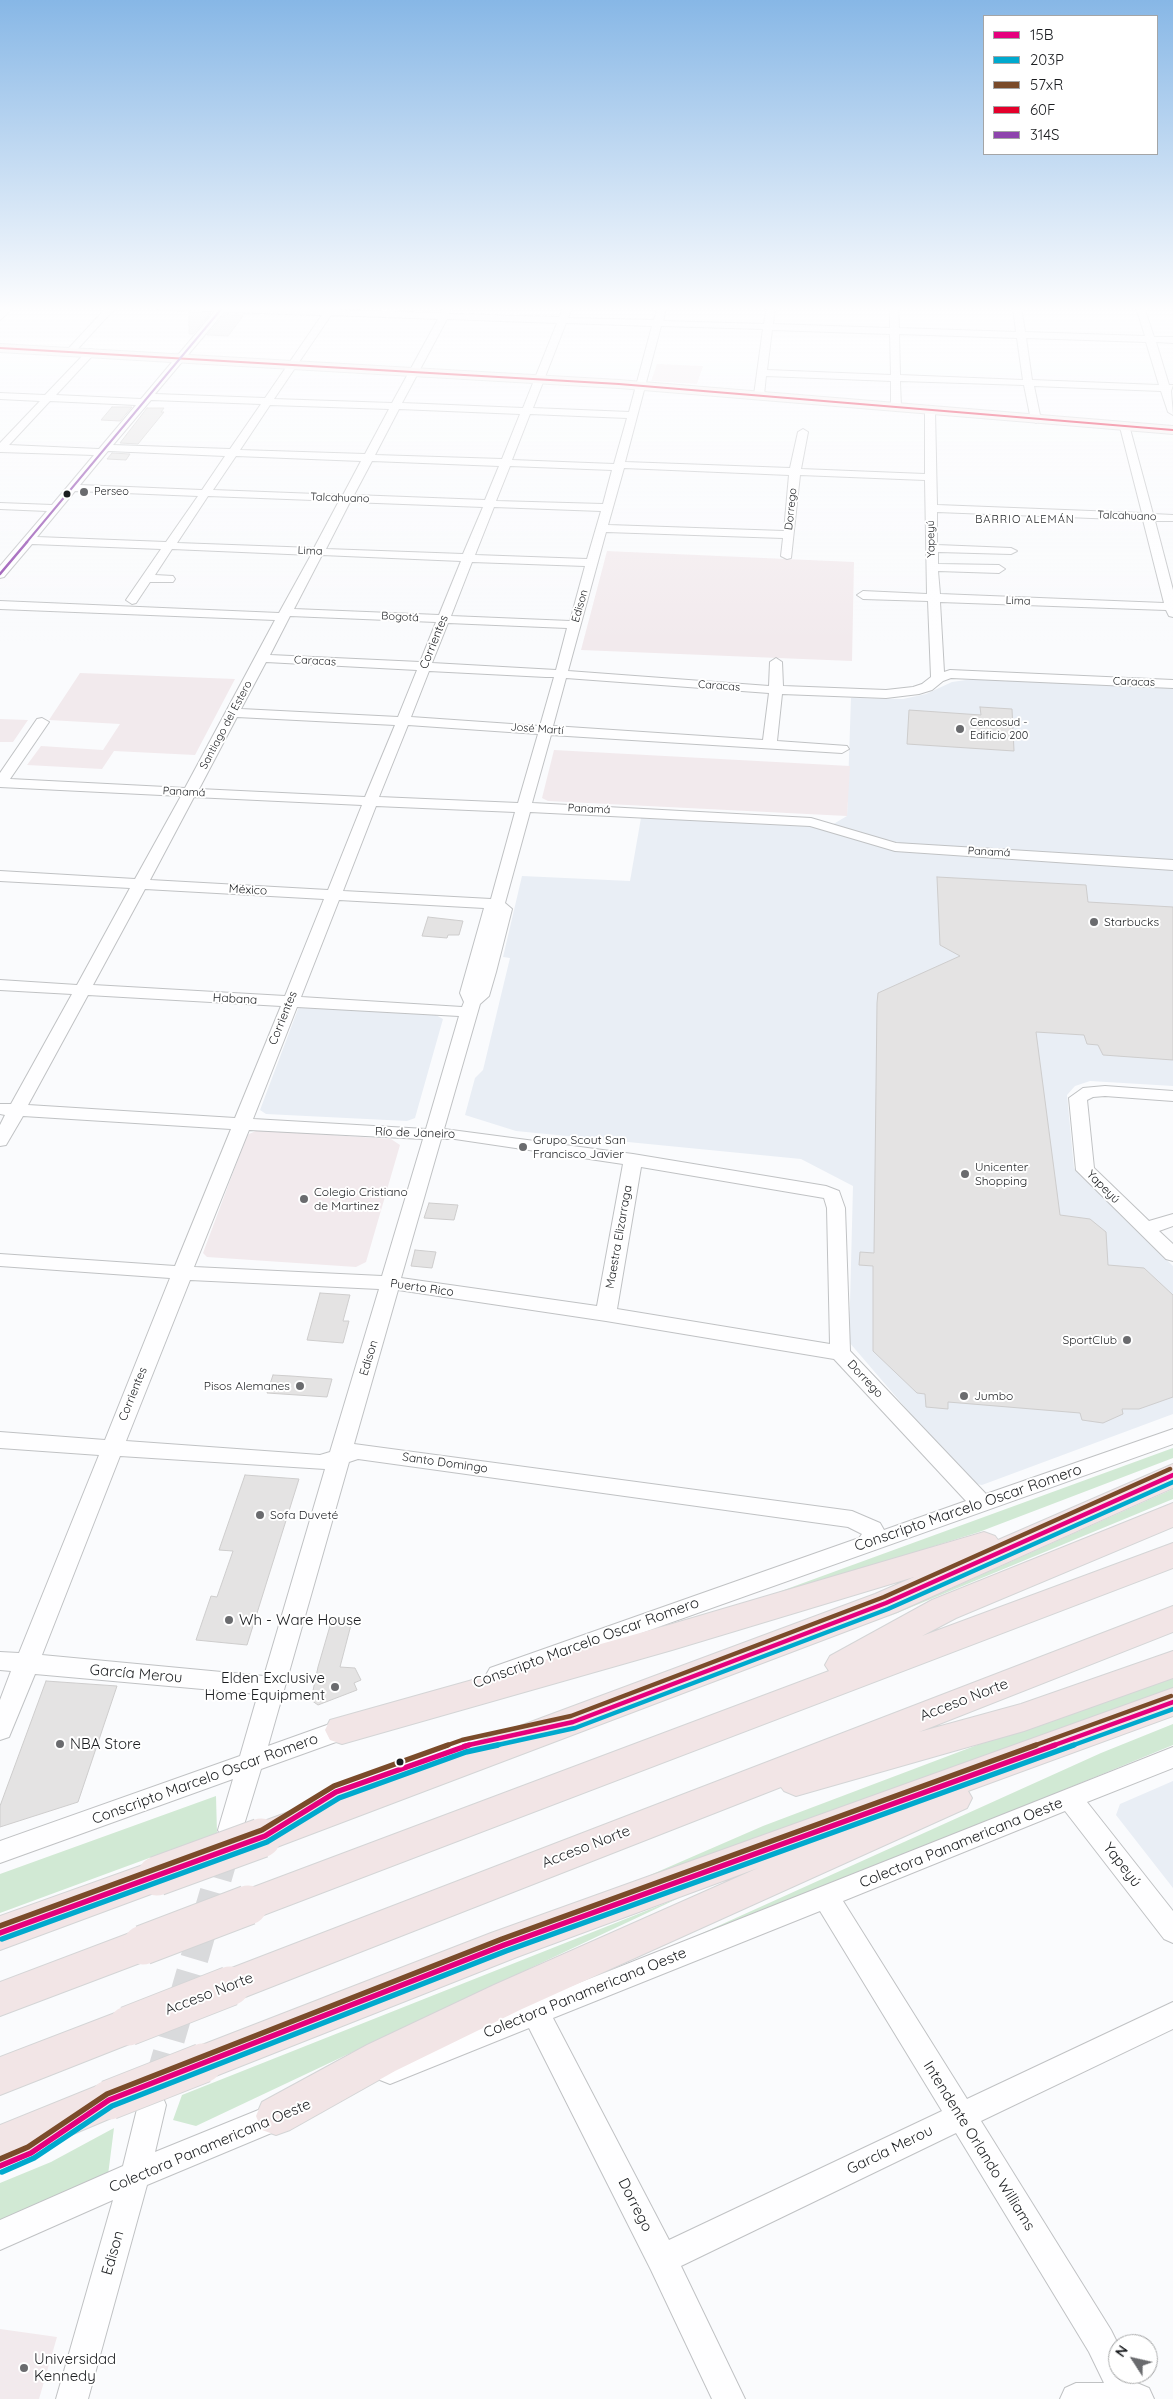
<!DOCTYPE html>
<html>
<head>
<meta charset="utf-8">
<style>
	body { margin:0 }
	#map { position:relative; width:1173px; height:2399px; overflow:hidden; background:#fafbfd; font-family:Quicksand,sans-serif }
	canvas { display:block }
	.legend { position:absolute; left:983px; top:15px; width:175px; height:140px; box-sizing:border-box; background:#fff; border:1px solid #a4a5a6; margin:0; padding:6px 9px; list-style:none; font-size:15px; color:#1c1e21 }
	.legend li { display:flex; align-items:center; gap:10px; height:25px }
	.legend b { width:25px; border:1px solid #a4a5a6 }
	.north { position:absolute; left:1108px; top:2334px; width:50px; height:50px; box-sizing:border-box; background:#fff; border:1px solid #a4a5a6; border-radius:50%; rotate:305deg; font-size:14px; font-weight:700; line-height:20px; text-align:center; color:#1c1e21 }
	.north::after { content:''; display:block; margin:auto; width:18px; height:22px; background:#6a6b6e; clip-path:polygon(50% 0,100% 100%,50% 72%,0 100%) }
</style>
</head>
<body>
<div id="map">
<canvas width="1173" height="2399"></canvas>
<ul class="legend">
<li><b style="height:6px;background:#e5007d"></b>15B</li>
<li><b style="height:6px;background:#00a9ce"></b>203P</li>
<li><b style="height:6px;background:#7a4b2a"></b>57xR</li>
<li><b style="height:6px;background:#e4002b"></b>60F</li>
<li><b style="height:6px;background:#8e44ad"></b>314S</li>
</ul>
<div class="north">N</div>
</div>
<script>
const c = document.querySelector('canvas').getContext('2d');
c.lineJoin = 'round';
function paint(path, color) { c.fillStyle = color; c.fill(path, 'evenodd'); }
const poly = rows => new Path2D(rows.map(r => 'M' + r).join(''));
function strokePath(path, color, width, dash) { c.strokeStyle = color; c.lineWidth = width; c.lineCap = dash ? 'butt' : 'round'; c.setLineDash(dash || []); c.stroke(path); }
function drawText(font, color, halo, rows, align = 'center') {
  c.font = font + ' Quicksand,sans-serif'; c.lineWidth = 4; c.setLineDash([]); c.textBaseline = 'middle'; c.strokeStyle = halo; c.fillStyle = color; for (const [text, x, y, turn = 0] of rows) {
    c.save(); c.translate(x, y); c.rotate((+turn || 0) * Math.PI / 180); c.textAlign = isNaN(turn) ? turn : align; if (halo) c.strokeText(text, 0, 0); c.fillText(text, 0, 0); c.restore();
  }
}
paint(poly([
	[973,679,1173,688,1173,1086,1090,1081,1075,1086,1067,1095,1074,1168,1173,1266,1173,1414,982,1485,970,1483,849,1342,853,1186,801,1159,516,1131,465,1115,475,1078,483,1070,510,958,503,957,522,876,630,881,641,818,830,826,847,816,851,698,903,699,926,694,952,682],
	[306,1006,434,1014,443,1019,415,1118,407,1121,266,1114,260,1110,298,1009],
	[1173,1781,1173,1888,1116,1815,1120,1804]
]), '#e9eef5');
paint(poly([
	[657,364,703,366,697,384,651,381],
	[607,551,854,562,852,661,581,650],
	[80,673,235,679,195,755,114,751,102,769,27,765,41,746,103,750,120,724,49,720],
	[0,719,28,720,13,742,0,742],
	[554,750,850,766,847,816,548,801,542,798],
	[258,1130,391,1139,400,1145,366,1262,356,1267,207,1257,203,1253,247,1135],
	[0,2329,57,2337,39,2399,0,2399]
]), '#f2eaed');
paint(poly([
	[1173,1448,1173,1458,979,1532,721,1613],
	[1173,1489,1173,1499,885,1618,1088,1527],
	[1173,1671,1173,1688,1165,1691,625,1886,763,1826],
	[1173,1724,1173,1745,572,1992,1101,1753],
	[216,1796,217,1833,0,1913,0,1874],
	[681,1897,196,2126,173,2120,182,2095],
	[114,2128,108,2175,0,2220,0,2183,51,2162]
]), '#d1e9d4');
const building = poly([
	[189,312,211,313,193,334,189,334,189,312],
	[225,314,243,316,228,336,207,335,225,314],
	[112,407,132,407,120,421,101,420,112,407],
	[147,408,164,408,161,412,164,412,138,444,120,443,147,408],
	[112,453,130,454,126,460,107,459,112,453],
	[980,707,1012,709,1014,751,907,744,909,710,981,715,980,707],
	[937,877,1086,885,1088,902,1173,907,1173,1060,1103,1055,1098,1045,1087,1044,1084,1035,1036,1032,1060,1215,1090,1219,1106,1232,1108,1265,1144,1268,1173,1295,1173,1397,1139,1409,1122,1409,1123,1414,1103,1423,1082,1420,1080,1413,948,1402,948,1409,926,1407,925,1394,917,1393,873,1351,873,1266,859,1265,860,1252,874,1253,877,1003,878,993,960,956,940,945,937,877],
	[428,917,463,921,459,935,448,935,447,938,422,936,428,917],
	[429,1203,458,1205,454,1220,424,1218,429,1203],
	[415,1250,436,1252,432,1268,411,1266,415,1250],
	[320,1293,350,1295,343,1321,349,1321,343,1343,307,1340,320,1293],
	[273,1375,291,1376,332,1379,327,1397,267,1393,273,1375],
	[245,1475,299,1479,247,1645,196,1640,211,1596,217,1597,233,1551,219,1550,245,1475],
	[332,1619,352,1621,340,1667,355,1668,361,1680,354,1683,357,1690,318,1705,311,1700,318,1667,332,1619],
	[46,1681,117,1686,78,1802,0,1827,0,1806,46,1681]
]);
paint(building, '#e4e3e3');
strokePath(building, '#cecdcd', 1);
strokePath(poly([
	[159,2080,226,1850]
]), '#d9dadc', 28, [28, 14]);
const minor = poly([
	[5,307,14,307,0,320,0,312,5,307],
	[107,307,116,307,74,353,68,353,68,349,107,307],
	[156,307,326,310,327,307,336,307,334,310,441,313,444,307,452,307,449,314,559,317,564,307,572,307,568,318,654,320,658,307,666,307,663,321,764,324,767,307,775,307,773,324,890,328,890,307,898,307,899,328,1016,332,1013,307,1021,307,1025,332,1145,336,1136,307,1144,307,1154,337,1173,337,1173,343,1156,342,1169,385,1173,385,1171,391,1173,415,1168,412,1161,391,1034,386,1041,420,1036,423,1031,420,1024,385,900,381,901,407,896,410,891,407,891,381,766,376,764,395,759,398,756,397,754,395,763,329,661,326,625,462,790,468,798,432,803,429,808,432,801,469,925,474,925,410,930,407,935,410,937,505,1142,513,1120,427,1125,424,1129,425,1153,514,1173,515,1173,521,1155,521,1173,590,1173,617,1169,616,1166,610,940,602,944,672,950,670,1173,680,1173,688,951,678,943,681,932,690,919,694,886,698,782,694,777,741,847,746,849,749,842,753,551,735,532,803,811,818,896,843,1173,860,1173,870,895,851,810,826,530,812,505,903,512,909,496,972,489,996,480,1004,444,1129,633,1154,826,1186,839,1191,845,1208,850,1351,986,1494,1173,1429,1173,1444,498,1684,490,1682,486,1675,490,1668,859,1538,862,1534,848,1527,358,1459,349,1462,268,1746,352,1716,361,1719,364,1726,361,1733,261,1769,240,1838,231,1841,222,1838,218,1830,233,1779,0,1863,0,1841,240,1756,258,1694,35,1674,9,1737,0,1740,0,1700,11,1671,0,1670,0,1652,19,1653,99,1455,0,1448,0,1432,105,1440,170,1278,0,1266,0,1254,175,1266,231,1129,23,1116,6,1145,0,1146,0,1125,5,1115,0,1114,0,1104,11,1104,72,994,0,990,0,980,77,985,130,888,0,881,0,871,135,879,181,796,0,787,0,773,37,719,42,718,49,722,10,779,185,788,275,620,0,609,0,601,279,613,311,555,172,549,155,575,173,576,175,579,173,582,150,582,136,603,132,604,126,600,161,549,32,544,4,577,0,578,0,566,47,511,0,509,0,503,52,505,94,455,0,452,0,443,40,401,0,399,0,393,45,395,88,350,91,349,94,350,94,354,56,395,141,399,215,311,160,310,156,307],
	[224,312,322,315,265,398,155,394,224,312],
	[331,315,438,319,392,403,274,399,331,315],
	[447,319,557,323,523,408,402,403,447,319],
	[566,323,652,326,629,412,533,408,566,323],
	[772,330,890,334,891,375,767,370,772,330],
	[899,334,1017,338,1023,380,900,375,899,334],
	[1026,338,1146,342,1159,385,1032,380,1026,338],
	[151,400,261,404,230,449,113,445,151,400],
	[50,401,136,405,99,449,9,445,50,401],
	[270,405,389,409,365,454,240,450,270,405],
	[399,409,520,414,502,459,375,455,399,409],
	[530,414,627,418,614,464,512,460,530,414],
	[108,451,225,456,202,490,80,485,108,451],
	[236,456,361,461,343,495,213,490,236,456],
	[372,461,499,466,485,500,354,495,372,461],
	[510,466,612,470,603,504,496,501,510,466],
	[624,468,789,475,784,531,608,525,624,468],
	[800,475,925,480,927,594,863,591,857,595,863,599,928,601,931,677,922,684,913,687,886,690,783,686,782,662,776,658,770,662,769,686,568,671,606,532,783,538,781,556,787,559,791,558,800,475],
	[75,491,198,496,166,542,37,537,75,491],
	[208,496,339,501,314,548,177,543,208,496],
	[350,502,483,507,463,554,326,549,350,502],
	[494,507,601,511,587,559,475,555,494,507],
	[937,512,1143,520,1164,603,940,594,938,571,999,573,1005,569,999,565,938,564,938,552,1011,554,1017,551,1011,548,937,545,937,512],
	[322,555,461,561,439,615,294,609,322,555],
	[472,562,585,566,570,621,451,616,472,562],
	[290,616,436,622,420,662,270,655,290,616],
	[448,623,567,628,556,670,432,663,448,623],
	[266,662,417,670,398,717,241,709,266,662],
	[429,671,546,677,554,677,540,726,411,717,429,671],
	[566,678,769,693,763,740,553,726,566,678],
	[237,717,395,725,365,797,199,789,237,717],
	[408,725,538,734,518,803,379,797,408,725],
	[194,797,362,805,328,890,150,880,194,797],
	[376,806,515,812,491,899,343,891,376,806],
	[145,889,324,899,285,996,93,985,145,889],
	[339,900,484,908,460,993,464,1002,462,1007,301,997,339,900],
	[88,995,281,1006,235,1118,28,1105,88,995],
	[297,1007,459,1016,426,1129,253,1119,297,1007],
	[249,1130,423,1139,382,1276,194,1267,249,1130],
	[441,1139,455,1139,623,1164,597,1306,401,1278,441,1139],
	[641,1167,824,1198,827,1208,830,1344,617,1309,641,1167],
	[190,1280,379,1289,330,1452,320,1455,126,1441,190,1280],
	[398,1290,606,1321,834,1359,966,1501,884,1530,880,1523,852,1511,354,1444,398,1290],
	[120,1456,325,1469,264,1676,42,1655,120,1456],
	[1105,1086,1173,1091,1173,1101,1105,1096,1093,1097,1087,1100,1094,1168,1149,1221,1173,1214,1173,1226,1159,1231,1173,1244,1173,1261,1166,1259,1076,1170,1069,1098,1083,1088,1105,1086],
	[1173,1747,1173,1768,1087,1802,1173,1911,1173,1943,1164,1939,1065,1811,843,1901,967,2099,1173,2002,1173,2029,981,2121,1111,2330,1118,2344,1118,2374,1133,2374,1137,2383,1149,2388,1154,2399,1060,2399,1065,2388,1076,2383,1104,2383,1089,2352,956,2133,681,2266,745,2399,712,2399,651,2270,529,2028,390,2084,380,2080,376,2071,380,2062,1173,1747],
	[820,1911,942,2111,669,2240,553,2018,820,1911],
	[152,2091,162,2095,166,2105,155,2152,283,2100,293,2104,297,2114,293,2124,147,2185,88,2399,56,2399,113,2200,0,2250,0,2220,123,2166,138,2105,142,2095,152,2091]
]);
const major = poly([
	[0,344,619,380,1173,426,1173,434,619,388,0,352,0,344]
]);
const highway = poly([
	[1173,1464,1173,1488,897,1612,261,1853,248,1849,243,1838,248,1827,875,1594,914,1577,672,1650,342,1744,330,1740,325,1730,330,1720,672,1624,984,1532,995,1536,998,1540,1173,1464],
	[1173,1503,1173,1527,956,1618,922,1636,1173,1543,1173,1568,248,1921,235,1916,229,1905,235,1894,829,1671,825,1665,830,1656,932,1600,1173,1503],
	[1173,1606,1173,1632,919,1732,1021,1704,1173,1651,1173,1678,1024,1731,796,1796,784,1791,781,1787,230,2003,216,1998,211,1986,216,1974,1173,1606],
	[1173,1688,1173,1716,968,1791,972,1798,967,1808,522,2009,395,2071,290,2130,276,2135,262,2130,256,2116,262,2102,367,2045,494,1985,758,1868,517,1957,203,2081,189,2076,183,2063,189,2050,491,1933,1173,1688],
	[157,1860,170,1865,175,1876,170,1887,0,1950,0,1916,157,1860],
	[143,1928,156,1933,162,1945,156,1957,0,2016,0,1982,143,1928],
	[128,2008,142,2013,147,2026,142,2039,0,2095,0,2057,128,2008],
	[109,2081,123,2087,129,2100,123,2113,0,2165,0,2125,109,2081]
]);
strokePath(minor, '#c0c2c4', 2);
strokePath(major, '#d4d5d6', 2);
strokePath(highway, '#d4d5d6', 2);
paint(minor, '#fefeff');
paint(major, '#f7efef');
paint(highway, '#f2e5e6');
const highwayBridge = poly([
	[157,1876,261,1838],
	[143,1945,248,1905],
	[128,2026,230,1986],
	[109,2100,203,2063]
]);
strokePath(highwayBridge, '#d4d5d6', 41, []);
strokePath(highwayBridge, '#f2e5e6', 39);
strokePath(poly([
	[464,1746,573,1722,886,1603,1173,1475],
	[1052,1746,1173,1702]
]), '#e5007d', 4.5);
strokePath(poly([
	[0,1933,265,1836,336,1792,469,1745],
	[0,2166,31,2153,109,2100,504,1945,1055,1745]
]), '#e5007d', 5.5);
strokePath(poly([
	[493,1746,575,1728,888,1609,1173,1482],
	[1071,1746,1173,1709]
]), '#00a9ce', 4.5);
strokePath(poly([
	[2,1939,267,1842,339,1798,466,1752,498,1745],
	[2,2172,34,2158,112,2106,506,1951,1074,1745]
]), '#00a9ce', 5.5);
strokePath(poly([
	[445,1746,462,1740,571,1716,884,1597,1170,1469],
	[1033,1746,1171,1696]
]), '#7a4b2a', 4.5);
strokePath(poly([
	[0,1926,262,1830,334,1786,448,1745],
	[0,2159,28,2147,107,2094,502,1939,1036,1745]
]), '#7a4b2a', 5.5);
strokePath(poly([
	[0,348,619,384,1173,430]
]), '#e4002b', 2);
strokePath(poly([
	[26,543,223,307]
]), '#8e44ad', 2);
strokePath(poly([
	[0,574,27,542]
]), '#8e44ad', 2.5);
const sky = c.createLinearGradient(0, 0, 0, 643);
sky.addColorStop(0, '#87b7e6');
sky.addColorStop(0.48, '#fdfdfe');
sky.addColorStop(1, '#fdfdfe00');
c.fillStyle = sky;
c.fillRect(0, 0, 1173, 643);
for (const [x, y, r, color] of [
	[84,492,5,"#6a6b6e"],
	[67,494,4.5,"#1c1e21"],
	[960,729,5,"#6a6b6e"],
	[1094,922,5,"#6a6b6e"],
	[523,1147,5,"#6a6b6e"],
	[965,1174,5,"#6a6b6e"],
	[304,1199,5,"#6a6b6e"],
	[1127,1340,5,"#6a6b6e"],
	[300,1386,5,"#6a6b6e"],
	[964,1396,5,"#6a6b6e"],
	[260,1515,5,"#6a6b6e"],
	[229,1620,5,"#6a6b6e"],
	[335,1687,5,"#6a6b6e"],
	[60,1744,5,"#6a6b6e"],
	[400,1762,4.5,"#1c1e21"],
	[24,2368,5,"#6a6b6e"]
]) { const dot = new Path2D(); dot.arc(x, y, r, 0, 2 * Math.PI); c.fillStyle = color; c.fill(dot); strokePath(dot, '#fff', 2); }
drawText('11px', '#1c1e21', '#fff', [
	["Perseo",94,492],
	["Cencosud -",970,723],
	["Edificio 200",970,736]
], 'left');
drawText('11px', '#1c1e21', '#fff', [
	["Talcahuano",340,498,2],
	["Dorrego",791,509,-84],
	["Talcahuano",1127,516,2],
	["Yapeyú",931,539,-91],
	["Lima",310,551,2],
	["Lima",1018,601,2],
	["Edison",580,606,-74],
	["Bogotá",400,617,3],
	["Caracas",315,661,3],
	["Caracas",1134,682,2],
	["Caracas",719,686,4],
	["Santiago del Estero",226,725,-62],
	["José Martí",537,729,4],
	["Panamá",184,792,3],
	["Panamá",589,809,3],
	["Panamá",989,852,3]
]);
c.letterSpacing = '1px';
drawText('11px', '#1c1e21', '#fff', [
	["BARRIO ALEMÁN",1025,520]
]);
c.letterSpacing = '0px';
drawText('12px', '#1c1e21', '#fff', [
	["Corrientes",434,642,-68],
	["México",248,890,3],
	["Habana",235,999,3],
	["Corrientes",283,1018,-68],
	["Río de Janeiro",415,1133,2],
	["Yapeyú",1103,1187,45],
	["Maestra Elizarraga",619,1237,-80],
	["Puerto Rico",422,1288,8],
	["Edison",369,1358,-73],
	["Dorrego",865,1379,47],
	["Corrientes",133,1394,-68],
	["Santo Domingo",445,1463,8]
]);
drawText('12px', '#1c1e21', '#fff', [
	["Starbucks",1104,922],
	["Grupo Scout San",533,1140],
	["Francisco Javier",533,1154],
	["Unicenter",975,1167],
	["Shopping",975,1181],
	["Colegio Cristiano",314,1192],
	["de Martinez",314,1206],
	["SportClub",1117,1340,"right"],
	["Pisos Alemanes",290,1386,"right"],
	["Jumbo",974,1396],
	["Sofa Duveté",270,1515]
], 'left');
drawText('15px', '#1c1e21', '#fff', [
	["Conscripto Marcelo Oscar Romero",968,1508,-19],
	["Conscripto Marcelo Oscar Romero",586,1643,-20],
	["García Merou",136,1674,5],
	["Acceso Norte",964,1700,-21],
	["Conscripto Marcelo Oscar Romero",205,1779,-20],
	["Colectora Panamericana Oeste",961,1843,-22],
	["Acceso Norte",586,1847,-21],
	["Yapeyú",1122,1865,52],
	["Colectora Panamericana Oeste",585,1993,-22],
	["Acceso Norte",209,1994,-21],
	["Colectora Panamericana Oeste",210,2146,-23],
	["Intendente Orlando Williams",979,2146,58],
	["García Merou",890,2150,-26],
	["Dorrego",635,2205,63],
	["Edison",113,2253,-74]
]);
drawText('15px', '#1c1e21', '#fff', [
	["Wh - Ware House",239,1620],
	["Elden Exclusive",325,1678,"right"],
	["Home Equipment",325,1695,"right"],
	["NBA Store",70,1744],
	["Universidad",34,2359],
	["Kennedy",34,2376]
], 'left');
</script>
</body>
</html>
